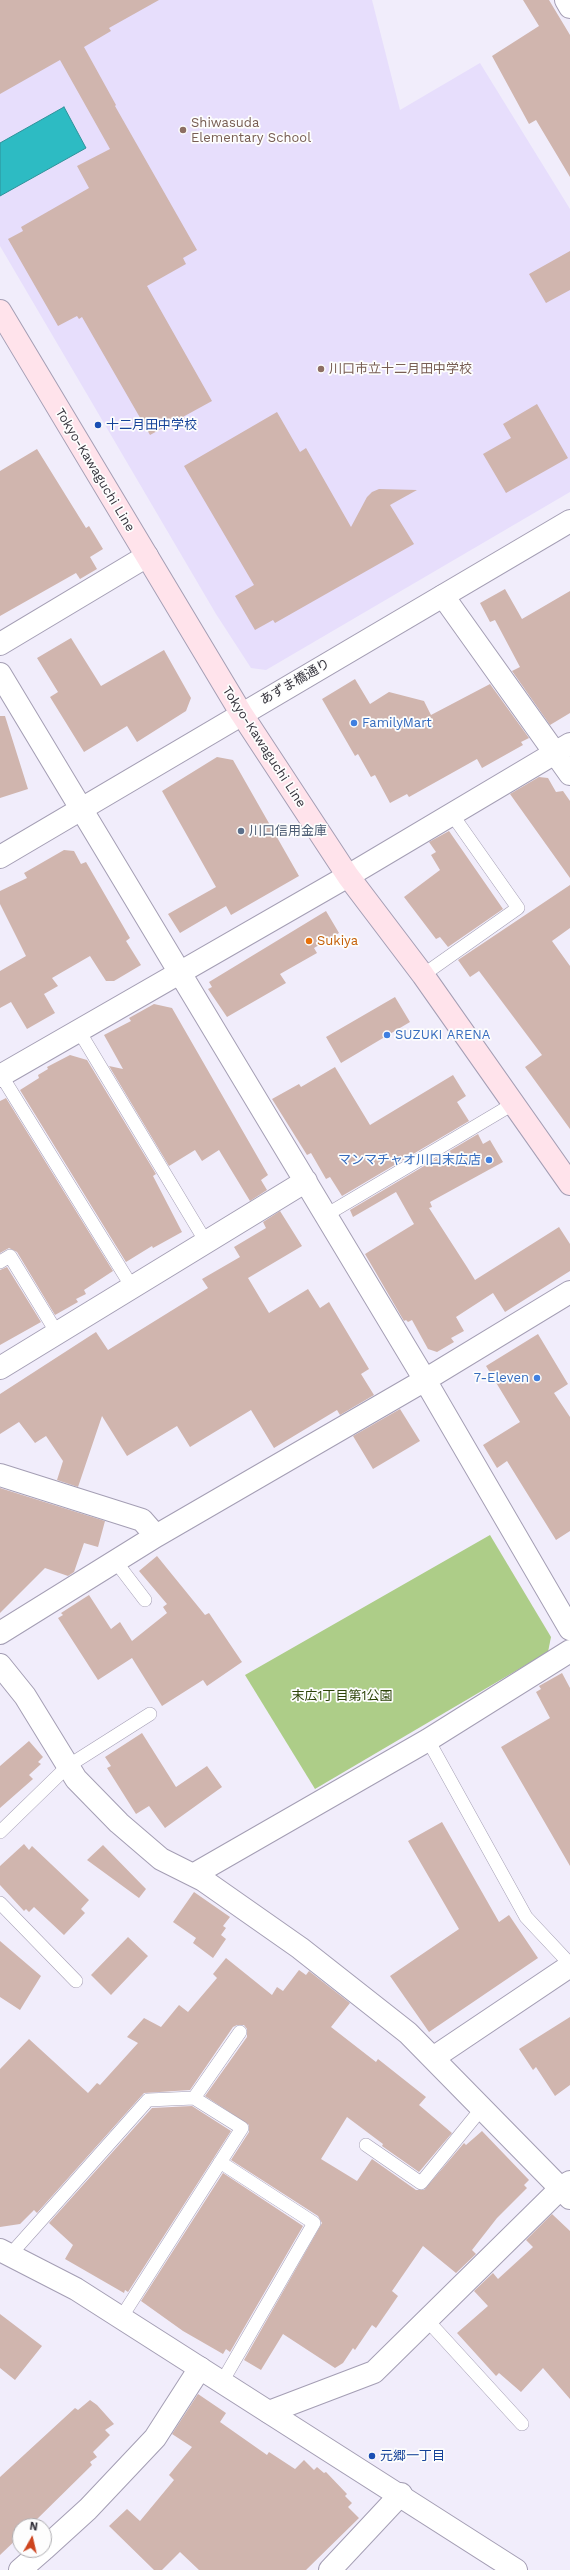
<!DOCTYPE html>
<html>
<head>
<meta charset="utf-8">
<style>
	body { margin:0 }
	#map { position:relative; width:570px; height:2570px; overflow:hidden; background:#f1edfb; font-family:"Work Sans",sans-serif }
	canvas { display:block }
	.north { position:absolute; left:12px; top:2518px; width:40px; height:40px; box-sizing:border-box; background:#fdfdfd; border:1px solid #adacb0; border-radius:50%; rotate:8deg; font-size:11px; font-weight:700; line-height:16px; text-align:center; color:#35333c }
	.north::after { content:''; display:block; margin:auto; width:14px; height:18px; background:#cd441e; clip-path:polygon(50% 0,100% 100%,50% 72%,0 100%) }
</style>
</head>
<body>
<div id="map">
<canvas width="570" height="2570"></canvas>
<div class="north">N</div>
</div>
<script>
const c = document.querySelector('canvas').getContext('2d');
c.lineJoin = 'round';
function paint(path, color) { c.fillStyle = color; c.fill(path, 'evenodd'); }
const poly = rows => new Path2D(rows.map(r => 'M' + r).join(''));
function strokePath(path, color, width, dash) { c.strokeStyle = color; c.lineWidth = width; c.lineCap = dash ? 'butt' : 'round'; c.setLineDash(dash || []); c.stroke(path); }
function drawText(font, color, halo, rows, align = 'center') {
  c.font = font + ' "Work Sans","Noto Sans JP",sans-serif'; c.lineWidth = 3.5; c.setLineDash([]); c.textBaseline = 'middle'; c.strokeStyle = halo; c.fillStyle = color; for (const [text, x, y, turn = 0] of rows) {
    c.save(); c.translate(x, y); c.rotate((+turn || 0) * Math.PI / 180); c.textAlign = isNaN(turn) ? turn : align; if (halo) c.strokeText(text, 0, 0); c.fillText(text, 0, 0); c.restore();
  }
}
paint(poly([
	[0,0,372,0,400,110,480,63,570,209,570,492,266,670,251,668,216,614,0,246]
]), '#e7defc');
paint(poly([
	[490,1535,551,1637,548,1652,315,1789,245,1675]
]), '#adcd88');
const water = poly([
	[64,107,86,148,0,196,0,143,64,107]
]);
paint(water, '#2dbbc3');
strokePath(water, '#2f929a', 1);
paint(poly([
	[0,0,159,0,109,28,111,31,84,47,116,105,115,106,197,250,183,258,186,264,147,286,212,401,150,435,82,317,79,319,77,316,58,326,8,239,23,231,21,227,89,188,77,166,110,149,60,60,0,94],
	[523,0,549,0,570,35,570,177,536,120,529,124,492,56,539,26],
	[570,251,570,290,546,303,529,274],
	[537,404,568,458,506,493,483,454,511,438,503,424],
	[277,412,300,452,306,448,351,527,367,497,372,492,379,489,417,490,390,505,414,544,275,623,273,620,255,630,235,596,254,585,184,466],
	[37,449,86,528,89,526,103,549,90,557,97,569,80,579,76,573,0,616,0,471],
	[505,589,522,619,570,591,570,713,550,725,512,671,520,667,495,620,490,622,480,603],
	[71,638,101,686,164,650,191,698,186,711,137,742,127,726,84,752,50,697,58,692,37,658],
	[355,679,370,704,389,692,424,701,431,715,490,684,529,738,521,742,523,745,482,768,477,759,409,797,407,794,390,803,375,775,371,777,358,754,355,756,322,699],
	[0,716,5,716,28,789,0,798],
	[217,757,233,760,299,876,231,915,226,906,180,933,168,914,216,887,162,791],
	[539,777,548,778,556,792,563,791,570,801,570,878,510,794],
	[449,831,503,909,448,947,440,937,436,939,404,897,440,870,431,855,436,852,429,842],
	[64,850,74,851,81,864,86,862,130,938,126,941,141,965,114,981,106,981,90,956,52,978,58,986,44,994,55,1013,27,1029,11,1002,0,1008,0,971,26,956,0,904,0,891,27,878,24,873],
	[570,885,570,928,552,941,570,966,570,1129,525,1067,542,1055,479,971,470,977,458,960],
	[326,911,339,933,314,948,317,953,280,974,286,983,227,1017,208,989,212,987,209,982],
	[395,997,410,1022,341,1063,326,1037],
	[154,1004,172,1008,268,1175,261,1180,267,1190,250,1201,219,1150,202,1161,195,1150,169,1166,109,1066,123,1069,104,1035,131,1021,129,1018],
	[70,1055,87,1060,156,1174,153,1176,182,1232,153,1248,152,1246,126,1262,20,1090,39,1078,38,1075,48,1069,47,1067],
	[335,1067,370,1125,453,1075,466,1096,457,1102,469,1121,342,1196,330,1177,326,1179,311,1153,307,1155,272,1099,299,1084,301,1087],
	[6,1098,113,1271,84,1290,86,1294,76,1299,78,1302,55,1315,17,1252,9,1248,0,1253,0,1101],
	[478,1134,483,1144,490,1140,503,1162,430,1202,432,1207,429,1208,467,1267,475,1280,559,1227,570,1244,570,1271,505,1312,493,1293,456,1317,464,1331,451,1338,454,1342,437,1352,428,1349,412,1320,408,1322,406,1320,404,1321,365,1254,414,1224,396,1192,353,1217,350,1210],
	[280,1211,302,1246,248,1278,269,1313,308,1289,320,1308,329,1302,369,1369,361,1374,374,1395,340,1415,337,1410,274,1448,251,1410,190,1447,177,1426,127,1456,102,1416,78,1487,57,1480,63,1461,46,1436,35,1443,19,1422,0,1434,0,1394,96,1332,108,1350,208,1288,202,1279,240,1257,234,1247,266,1228,263,1222],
	[7,1267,41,1322,0,1345,0,1270],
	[538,1334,568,1384,554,1393,570,1417,570,1531,556,1540,507,1461,497,1468,483,1445,520,1422,486,1366],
	[400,1409,420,1441,373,1469,353,1436],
	[0,1488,105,1521,98,1547,84,1543,74,1572,68,1576,45,1568,0,1613],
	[157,1556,205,1615,209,1613,242,1662,207,1686,203,1680,162,1706,132,1658,98,1680,58,1618,63,1615,61,1613,89,1595,111,1629,120,1622,132,1641,167,1613,163,1607,167,1604,139,1571],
	[562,1673,570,1688,570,1866,501,1747,550,1718,536,1692,541,1689,539,1686],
	[142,1733,176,1787,207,1766,222,1787,165,1828,149,1806,136,1814,107,1768,111,1766,105,1757],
	[29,1741,43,1757,38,1762,41,1764,29,1775,33,1779,0,1808,0,1766],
	[442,1822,499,1922,509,1915,538,1958,429,2032,390,1976,459,1929,408,1841],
	[24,1844,29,1850,32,1846,89,1900,81,1909,85,1913,64,1935,34,1907,29,1912,26,1909,24,1911,0,1885,0,1866],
	[103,1845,146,1889,139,1898,87,1860],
	[194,1892,230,1917,223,1926,226,1928,221,1935,226,1939,213,1958,193,1943,196,1938,173,1922],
	[128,1937,148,1956,111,1995,91,1975],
	[0,1941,41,1976,20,2010,0,1997],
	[226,1958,272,1995,277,1987,283,1991,299,1970,306,1975,309,1971,350,2003,331,2027,376,2062,378,2059,426,2097,419,2105,452,2133,419,2172,382,2146,383,2144,347,2117,321,2159,357,2181,372,2159,416,2190,424,2190,464,2143,466,2145,482,2131,529,2180,524,2185,527,2188,497,2218,472,2250,476,2254,456,2273,423,2246,392,2291,398,2296,376,2328,372,2325,355,2350,353,2348,343,2363,335,2368,283,2334,261,2370,244,2360,322,2223,318,2216,231,2160,249,2132,249,2125,205,2096,247,2037,247,2029,244,2025,237,2025,233,2027,190,2090,144,2093,37,2213,34,2210,20,2224,0,2227,0,2069,29,2039,88,2093,97,2083,100,2085,138,2043,127,2037,144,2018,161,2027,179,2005,188,2012,217,1978,213,1974],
	[570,2017,570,2085,555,2096,536,2067,533,2070,519,2049],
	[192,2106,231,2131,128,2292,125,2290,124,2293,65,2259,73,2245,49,2223,152,2108],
	[223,2173,303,2226,230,2352,226,2349,223,2354,183,2331,141,2301],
	[552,2214,570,2231,570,2399,543,2368,521,2392,499,2373,496,2376,457,2333,488,2306,474,2291,493,2273,498,2279,533,2247,526,2240],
	[0,2314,42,2346,15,2380,0,2368],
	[198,2394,226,2413,220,2422,267,2455,269,2452,295,2469,304,2460,314,2470,317,2467,324,2473,326,2472,347,2494,345,2496,352,2503,348,2507,359,2518,306,2570,199,2570,180,2552,162,2570,154,2570,109,2526,127,2509,140,2521,174,2480,169,2475,192,2447,172,2434],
	[90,2400,97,2405,114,2424,105,2430,110,2435,93,2452,97,2457,90,2462,92,2465,30,2526,20,2526,20,2536,0,2555,0,2477,75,2408,78,2410]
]), '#d0b5ae');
const service = poly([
	[423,975,518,908,451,813],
	[79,1031,206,1242],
	[1,1075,132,1287],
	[326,1215,513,1104],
	[0,1262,10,1256,57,1333],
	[116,1562,145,1600],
	[428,1740,526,1917,570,1964],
	[0,1832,68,1766,150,1714],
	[0,1903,76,1981],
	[366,2145,421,2183,482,2108],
	[220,2162,314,2223,222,2382],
	[10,2255,148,2100,194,2098,240,2032],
	[121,2318,242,2128,194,2098],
	[427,2320,522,2424]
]);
const minor = poly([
	[566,0,570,7],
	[443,596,570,774],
	[0,644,147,556],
	[0,674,425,1380,570,1629],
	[0,1076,348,876,570,744],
	[0,1368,306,1181],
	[0,1475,142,1520,156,1536],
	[0,1633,156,1536,425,1380,570,1292],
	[0,1665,25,1696,76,1779,119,1823,161,1859,203,1880,300,1948,408,2033,570,2198],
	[193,1875,428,1740,570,1651],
	[433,2058,570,1966],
	[269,2412,374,2372,561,2188,570,2182],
	[44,2549,88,2509,155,2438,200,2368],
	[20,2570,43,2550],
	[330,2570,401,2494]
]);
const tertiary = poly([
	[0,857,570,521],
	[0,2250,76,2289,516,2570]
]);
const secondary = poly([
	[0,311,241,713,348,876,423,975,570,1184]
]);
strokePath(service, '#a49eb4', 14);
strokePath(minor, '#a49eb4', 24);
strokePath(tertiary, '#a49eb4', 24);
strokePath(secondary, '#a49eb4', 24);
strokePath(service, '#fff', 13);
strokePath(minor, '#fff', 22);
strokePath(tertiary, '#fff', 22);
strokePath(secondary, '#ffe3eb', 22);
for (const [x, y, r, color] of [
	[183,130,4,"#8d6e63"],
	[321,369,4,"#8d6e63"],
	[98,425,4,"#1a4fb4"],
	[354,723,4,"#3f7fe0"],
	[241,831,4,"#5c6f8a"],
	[309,941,4,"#e8710a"],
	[387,1035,4,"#3f7fe0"],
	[489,1160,4,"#3f7fe0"],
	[537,1378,4,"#3f7fe0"],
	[372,2456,4,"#1a4fb4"]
]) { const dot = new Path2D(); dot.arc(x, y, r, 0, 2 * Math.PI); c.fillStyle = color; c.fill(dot); strokePath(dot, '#fdfdfd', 1.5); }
drawText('13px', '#785e54', '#fdfdfd', [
	["Shiwasuda",191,123],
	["Elementary School",191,138],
	["川口市立十二月田中学校",329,369]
], 'left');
drawText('13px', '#164399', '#fdfdfd', [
	["十二月田中学校",106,425],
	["元郷一丁目",380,2456]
], 'left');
drawText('13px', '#35333c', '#fdfdfd', [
	["Tokyo-Kawaguchi Line",95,470,59],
	["あずま橋通り",295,682,-30],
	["Tokyo-Kawaguchi Line",264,747,57]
]);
drawText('13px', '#366cbe', '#fdfdfd', [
	["FamilyMart",362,723],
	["SUZUKI ARENA",395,1035],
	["マンマチャオ川口末広店",481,1160,"right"],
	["7-Eleven",529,1378,"right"]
], 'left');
drawText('13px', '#4e5e75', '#fdfdfd', [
	["川口信用金庫",249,831]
], 'left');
drawText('13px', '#c56008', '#fdfdfd', [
	["Sukiya",317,941]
], 'left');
drawText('13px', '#2d4408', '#fdfdfd', [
	["末広1丁目第1公園",342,1696]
]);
</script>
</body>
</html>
